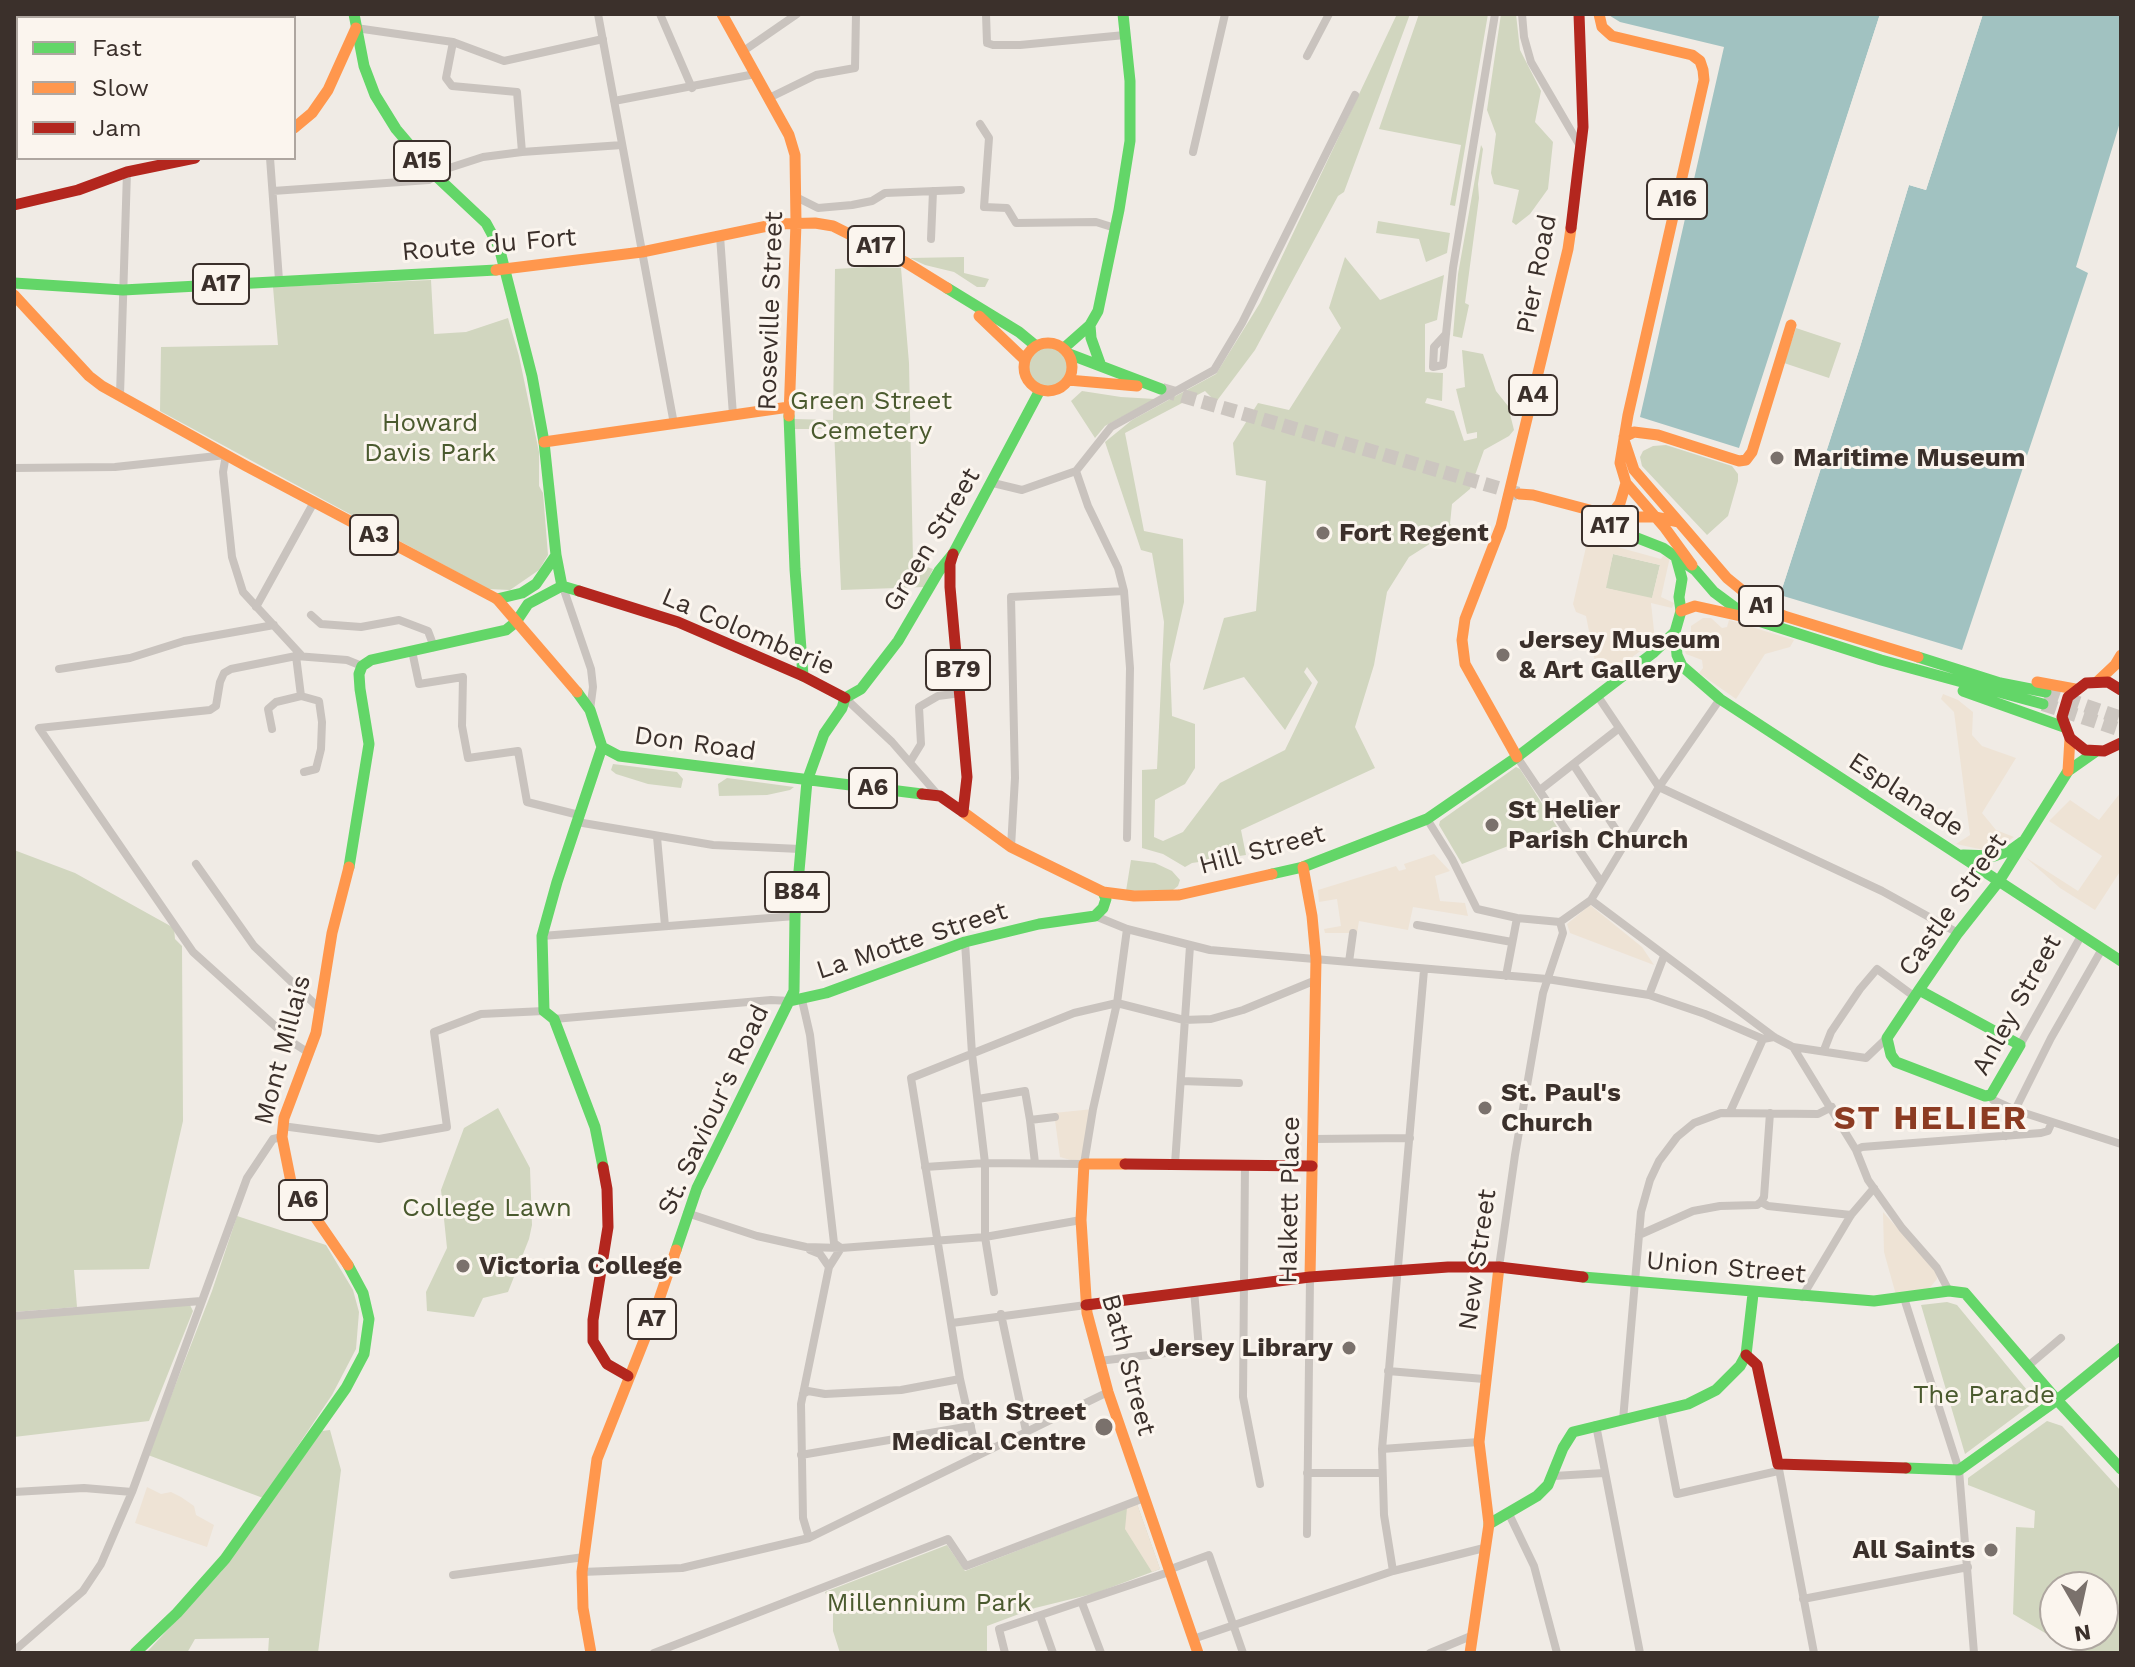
<!DOCTYPE html>
<html>
<head>
<meta charset="utf-8">
<style>
	body { margin:0 }
	#map { position:relative; width:2135px; height:1667px; overflow:hidden; background:#f0ebe5; font-family:"Work Sans",sans-serif }
	canvas { display:block }
	.frame { position:absolute; inset:0; border:16px solid #3b302b; pointer-events:none }
	.legend { position:absolute; left:16px; top:16px; width:280px; height:144px; box-sizing:border-box; background:#fbf5ee; border:2px solid #aea6a0; margin:0; padding:10px 14px; list-style:none; font-size:24px; color:#3b302b }
	.legend li { display:flex; align-items:center; gap:16px; height:40px }
	.legend b { width:40px; border:2px solid #aea6a0 }
	.north { position:absolute; left:2039px; top:1571px; width:80px; height:80px; box-sizing:border-box; background:#fbf5ee; border:2px solid #aea6a0; border-radius:50%; rotate:171deg; font-size:22px; font-weight:700; line-height:32px; text-align:center; color:#3b302b }
	.north::after { content:''; display:block; margin:auto; width:28px; height:36px; background:#7a716c; clip-path:polygon(50% 0,100% 100%,50% 72%,0 100%) }
</style>
</head>
<body>
<div id="map">
<canvas width="2135" height="1667"></canvas>
<div class="frame"></div>
<ul class="legend">
<li><b style="height:10px;background:#63d668"></b>Fast</li>
<li><b style="height:10px;background:#ff974d"></b>Slow</li>
<li><b style="height:10px;background:#b3261e"></b>Jam</li>
</ul>
<div class="north">N</div>
</div>
<script>
const c = document.querySelector('canvas').getContext('2d');
c.lineJoin = 'round';
function paint(path, color) { c.fillStyle = color; c.fill(path, 'evenodd'); }
const poly = rows => new Path2D(rows.map(r => 'M' + r).join(''));
function strokePath(path, color, width, dash) { c.strokeStyle = color; c.lineWidth = width; c.lineCap = dash ? 'butt' : 'round'; c.setLineDash(dash || []); c.stroke(path); }
function drawText(font, color, halo, rows, align = 'center') {
  c.font = font + ' "Work Sans",sans-serif'; c.lineWidth = 6; c.setLineDash([]); c.textBaseline = 'middle'; c.strokeStyle = halo; c.fillStyle = color; for (const [text, x, y, turn = 0] of rows) {
    c.save(); c.translate(x, y); c.rotate((+turn || 0) * Math.PI / 180); c.textAlign = isNaN(turn) ? turn : align; if (halo) c.strokeText(text, 0, 0); c.fillText(text, 0, 0); c.restore();
  }
}
paint(poly([
	[1397,14,1410,14,1344,192,1338,196,1255,350,1216,402,1205,391,1125,433,1144,531,1183,539,1184,602,1170,664,1172,716,1195,724,1195,768,1185,784,1155,800,1154,837,1163,841,1183,832,1220,783,1285,750,1318,682,1307,667,1304,672,1312,683,1285,730,1244,677,1203,690,1224,618,1256,611,1266,481,1236,475,1233,443,1258,403,1289,410,1341,328,1329,308,1345,257,1380,300,1444,275,1437,320,1425,324,1425,372,1443,373,1442,401,1427,398,1425,403,1454,411,1464,441,1477,438,1477,432,1467,434,1456,389,1465,387,1462,350,1483,354,1496,391,1508,406,1514,430,1509,436,1484,450,1470,489,1452,504,1450,524,1455,528,1409,557,1387,592,1374,665,1355,727,1375,768,1241,830,1246,855,1192,863,1185,867,1163,854,1142,848,1142,770,1157,769,1164,622,1152,553,1141,550,1105,442,1132,420,1216,374,1260,303],
	[1419,14,1488,14,1455,206,1450,205,1461,145,1379,129],
	[1501,14,1516,14,1520,50,1541,91,1535,122,1553,142,1548,189,1530,214,1516,225,1512,222,1519,190,1494,184,1491,173,1496,134,1487,110],
	[1481,145,1483,149,1478,184,1479,198,1465,303,1469,305,1462,338,1453,336,1458,274],
	[1378,221,1450,233,1447,253,1426,262,1419,239,1376,233],
	[964,257,964,273,989,279,985,287,977,287,954,272,925,265,910,258],
	[869,267,901,268,909,363,913,562,933,569,924,587,841,590,834,429,795,429,794,419,833,420,835,269],
	[431,280,434,334,466,332,508,318,519,356,539,452,539,486,543,493,548,555,539,570,510,590,488,589,160,411,161,347,278,345,273,287],
	[1796,328,1841,343,1829,378,1784,363],
	'1024 367a24 24 0 1 1 48 0a24 24 0 1 1-48 0Z',
	[1082,391,1121,397,1155,399,1105,426,1095,438,1071,401],
	[1666,445,1732,466,1738,474,1738,481,1728,516,1707,535,1642,466,1640,457,1643,451,1653,446],
	[1613,554,1660,565,1652,599,1605,588],
	[613,764,677,772,683,779,681,788,648,784,616,774,611,770],
	[1516,767,1520,769,1557,827,1462,864,1439,825,1440,821],
	[727,778,794,787,790,790,767,795,719,796,718,784],
	[14,850,75,873,174,928,175,939,182,946,183,1121,149,1269,74,1270,77,1307,14,1312],
	[1131,860,1155,863,1172,871,1180,880,1178,886,1173,890,1126,891],
	[498,1108,530,1168,532,1225,529,1239,508,1292,483,1298,474,1317,427,1311,426,1292,447,1248,441,1190,464,1128],
	[237,1216,326,1245,353,1290,359,1312,356,1349,332,1395,263,1498,148,1455,212,1291],
	[1947,1302,1957,1305,2036,1401,1965,1454,1921,1305],
	[190,1305,193,1311,149,1421,14,1437,14,1318],
	[2047,1421,2062,1426,2121,1491,2121,1653,2079,1653,2013,1614,2016,1527,2034,1528,2035,1511,1968,1485,1968,1478],
	[2055,1587,2103,1587,2103,1635,2055,1635],
	[330,1430,341,1470,318,1653,268,1653,269,1638,195,1639,187,1653,147,1652,221,1572,322,1431],
	[1137,1504,1160,1569,1096,1593,1035,1608,987,1626,987,1653,840,1653,833,1631,833,1611,825,1592,947,1545,965,1571]
]), '#d1d6bf');
paint(poly([
	[1591,525,1612,533,1610,545,1661,559,1663,556,1670,557,1661,597,1674,603,1672,608,1651,603,1655,640,1599,682,1586,616,1576,612,1573,604],
	[1613,554,1660,565,1652,598,1606,588],
	[1703,618,1711,618,1722,628,1727,627,1729,620,1794,640,1790,647,1765,654,1736,699,1699,673,1703,668,1702,660,1686,654,1683,645,1692,651,1696,646,1691,637,1691,626],
	[1943,694,1958,700,1973,712,1972,735,1982,746,2016,758,1982,813,1996,830,2014,837,2004,844,1984,850,1956,844,1970,835,1954,712,1941,699],
	[2121,792,2121,870,2095,910,2060,888,2025,857,2078,891,2102,856,2049,821,2070,800,2099,820],
	[1434,854,1450,871,1435,876,1440,901,1465,903,1468,916,1413,907,1408,930,1359,921,1357,933,1325,933,1324,929,1341,926,1337,899,1319,902,1318,890,1396,866,1399,871,1406,869,1404,864],
	[1590,905,1642,947,1654,965,1570,933,1567,924],
	[1093,1109,1084,1164,1060,1157,1054,1113],
	[1883,1212,1936,1271,1937,1279,1928,1290,1896,1295,1884,1252],
	[147,1487,161,1494,171,1492,181,1497,194,1506,196,1515,214,1525,207,1547,135,1523],
	[1137,1504,1160,1569,1152,1572,1125,1529,1127,1508]
]), '#eee3d5');
paint(poly([
	[1607,14,1880,14,1739,448,1640,417,1724,47,1620,22],
	[1983,14,2121,14,2121,119,2076,267,2088,273,1962,650,1780,595,1860,347,1909,185,1926,190]
]), '#a1c2c1');
paint(poly([
	[1880,14,1884,14,1743,449,1739,452],
	[1979,14,1983,14,1926,190,1909,185,1860,347,1780,595,1776,594,1857,346,1906,183,1910,181,1924,185]
]), '#f0ebe5');
strokePath(poly([
	[1162,390,1519,494],
	[2046,692,2121,718],
	[2043,704,2121,730]
]), '#ccc6c0', 14, [14, 7]);
strokePath(poly([
	[257,14,258,18],
	[598,14,674,424],
	[660,14,692,88],
	[986,14,987,43,993,45,1020,45,1125,35],
	[1522,14,1524,37,1531,62,1580,146],
	[80,18,88,15,111,18],
	[356,28,453,42,504,61,603,39],
	[14,37,18,41],
	[453,42,446,78,452,86,517,92,522,152],
	[742,52,797,14],
	[1307,56,1329,14],
	[769,98,816,75,855,68,856,14],
	[614,101,755,74],
	[980,124,989,138,984,207,1007,208,1016,223,1096,222,1115,228],
	[1193,152,1225,14],
	[270,158,279,280],
	[273,191,429,180,446,169,483,157,522,152,622,145],
	[796,197,818,208,852,205,872,201,885,193,961,190],
	[720,236,733,415],
	[931,239,933,191],
	[1446,334,1434,347,1433,367,1443,365,1446,334,1453,268,1495,14],
	[120,395,127,172],
	[14,468,115,467,226,455,223,472,232,557,243,592,301,655],
	[1076,471,1111,427,1214,370,1242,323,1355,95],
	[1076,471,1088,506,1118,568,1124,591,1130,668,1127,838],
	[993,483,1022,490,1076,471],
	[567,587,565,593,591,669,593,687,590,710],
	[256,607,314,502],
	[311,615,321,624,361,627,399,620,428,631,434,647],
	[412,651,419,684,463,677,462,726,468,758,518,751,527,802,579,815],
	[296,656,301,696],
	[59,669,130,658,184,641,274,625],
	[1597,695,1659,787,1882,891,1958,933],
	[845,698,892,742,938,795],
	[272,729,268,709,276,702,301,696,319,701,322,722,321,749,316,769,304,772],
	[1517,757,1601,882],
	[910,762,921,744,919,707,938,696,961,693],
	[1573,764,1624,842],
	[1540,790,1618,729],
	[1427,819,1452,859,1477,909,1517,918,1560,922],
	[577,822,713,845,800,849],
	[657,837,665,926],
	[1011,847,1015,778,1011,597,1124,591],
	[196,864,254,946,321,1010],
	[1591,900,1774,1037,1793,1047,1866,1058,1887,1038],
	[1095,916,1127,929,1210,950,1547,979,1649,995,1705,1014,1763,1039,1774,1037],
	[1560,922,1591,900,1659,787,1720,699],
	[1417,925,1512,942],
	[542,936,795,916],
	[965,942,972,1054,985,1163,985,1237,994,1292],
	[1349,962,1353,933],
	[1506,976,1517,918],
	[1649,995,1664,956],
	[802,1000,810,1035,834,1243,841,1248],
	[554,1019,771,1000,790,1001],
	[2020,1045,2081,936],
	[1793,1047,1856,1150,1868,1180,1902,1228,1937,1268,1949,1291],
	[1824,1050,1831,1032,1860,989,1877,969,1915,997],
	[309,1053,295,1044,193,952,39,728,210,710,216,706,220,682,224,673,231,669,296,656,347,660,362,666],
	[1181,1081,1239,1083],
	[1991,1095,1993,1100,2015,1110,2121,1144],
	[978,1099,1025,1091,1030,1120],
	[1730,1112,1763,1039],
	[282,1126,379,1139,447,1127,434,1032,481,1014,544,1011],
	[2005,1136,2015,1110,2051,1038,2102,949],
	[1313,1139,1410,1138],
	[1856,1150,1862,1147,2041,1133,2048,1131,2052,1122],
	[1035,1163,1030,1120,1055,1117],
	[1175,1164,1190,946],
	[1245,1164,1243,1397,1260,1484],
	[925,1167,985,1163,1084,1164,1093,1109,1117,1003,1127,929],
	[1761,1202,1768,1206,1851,1215],
	[687,1213,757,1236,806,1247,841,1248,985,1237,1081,1220],
	[1639,1235,1693,1211,1720,1206,1757,1205,1761,1202,1764,1197,1770,1113],
	[810,1250,820,1254,829,1267],
	[1499,1267,1515,1155,1543,993,1563,933,1560,922],
	[1802,1297,1851,1215,1874,1188],
	[1904,1298,1959,1470,1974,1653],
	[1001,1314,1026,1431],
	[14,1316,201,1301],
	[952,1323,1086,1305],
	[1099,1361,1199,1349,1194,1290],
	[2028,1366,2061,1338],
	[1388,1371,1484,1379],
	[803,1394,808,1391,825,1394,901,1390,960,1379],
	[1661,1411,1677,1494,1778,1471],
	[1623,1420,1641,1212,1650,1180,1659,1161,1677,1137,1694,1123,1721,1113,1818,1114,1832,1107],
	[1596,1425,1640,1653],
	[1382,1449,1479,1442],
	[977,1454,960,1379,911,1078,1074,1013,1117,1003,1184,1020,1211,1019,1243,1010,1316,980],
	[801,1455,971,1426],
	[1778,1464,1814,1653],
	[1307,1473,1382,1473],
	[1554,1476,1604,1473],
	[14,1492,84,1488,132,1492],
	[1509,1514,1534,1566,1557,1653],
	[1307,1534,1310,1277],
	[809,1538,803,1518,801,1404,829,1267,841,1248],
	[1168,1570,1209,1555,1243,1653],
	[1393,1571,1384,1515,1382,1449,1424,970],
	[582,1572,682,1568,809,1538,1108,1392],
	[453,1575,584,1557],
	[1803,1599,1968,1567],
	[1082,1603,1101,1653],
	[1040,1616,1053,1653],
	[1193,1639,1393,1571,1484,1548],
	[14,1651,83,1591,101,1564,132,1492,247,1178,273,1139,282,1137],
	[654,1653,948,1539,966,1566,1144,1498],
	[1005,1653,999,1629,1169,1572],
	[1430,1653,1471,1636]
]), '#c9c3be', 8);
strokePath(poly([
	[354,14,364,66,375,95,396,129,436,176,486,223,499,247,532,376,544,442,556,555,562,586],
	[14,283,123,290,496,270],
	[947,288,1019,332,1036,346],
	[1090,325,1091,338,1101,366],
	[1064,348,1090,325,1098,311,1119,210,1130,141,1130,81,1123,14],
	[1069,354,1161,389],
	[789,416,795,569,803,676],
	[1594,521,1663,548,1695,570,1714,592,1749,618,1881,660,2043,704],
	[497,599,522,593,536,584,556,555],
	[1675,632,1677,655,1682,666,1720,699,2121,961],
	[1918,657,2000,683,2046,692],
	[1963,691,2064,727],
	[577,692,590,710,602,747,619,756,922,794],
	[845,698,861,689,898,641,939,571,953,554,1040,390],
	[602,747,557,882,542,936,544,1011,554,1019,595,1127,603,1167],
	[1963,855,1994,856,2011,850,2022,842],
	[349,867,369,744,360,689,359,674,362,666,371,660,506,630,516,622,528,604,562,586,579,591],
	[1272,874,1303,867,1427,819,1517,757,1653,653,1675,632,1681,611,1679,597,1682,579,1676,557],
	[1919,990,2020,1045,1991,1095,1985,1096,1896,1062,1891,1055,1887,1038,1919,990,1958,933,1999,881,2068,771,2095,752],
	[790,1001,826,993,965,942,1039,924,1095,916,1103,908,1106,899,1103,892],
	[676,1250,697,1188,794,991,795,916,807,781,824,734,842,708,845,698],
	[1583,1277,1874,1301,1949,1291,1965,1293,2057,1400,1959,1470,1906,1468],
	[2121,1348,2057,1400,2121,1469],
	[1489,1524,1537,1496,1548,1485,1563,1448,1573,1432,1688,1404,1716,1390,1740,1366,1746,1355,1753,1294],
	[135,1653,177,1613,225,1559,346,1388,364,1354,369,1319,363,1293,348,1265]
]), '#63d668', 11);
strokePath(poly([
	[722,14,789,135,795,155,796,223,789,416],
	[1599,14,1602,27,1612,36,1692,55,1700,61,1703,70,1704,80,1628,415,1620,463,1626,483,1665,528,1692,565],
	[294,128,312,113,328,90,356,28],
	[496,270,642,252,777,224,815,223,833,226,905,262,947,288],
	[14,295,89,376,102,386,246,466,497,599,577,692],
	[979,316,1025,360],
	'1024 367a24 24 0 1 1 48 0a24 24 0 1 1-48 0Z',
	[1068,380,1137,386],
	[1624,437,1634,432,1658,435,1739,461,1746,460,1752,452,1791,325],
	[1624,440,1634,470,1679,522],
	[544,442,789,407],
	[1519,494,1533,495,1616,517,1655,517,1679,522,1727,578,1759,604,1784,616,1918,657],
	[1610,516,1620,503,1626,483],
	[1681,611,1695,606,1745,617],
	[2098,681,2115,665,2121,655],
	[2037,682,2075,689],
	[1517,757,1465,664,1462,640,1465,619,1501,526,1568,249,1571,228],
	[2068,771,2070,738],
	[963,812,1011,847,1103,892,1134,896,1179,895,1272,874],
	[1303,867,1312,916,1316,959,1310,1277],
	[1125,1164,1084,1164,1081,1220,1087,1313,1108,1392,1198,1653],
	[348,1265,291,1182,282,1137,284,1118,316,1033,332,933,349,867],
	[591,1653,583,1608,582,1572,597,1459,651,1323,676,1250],
	[1470,1653,1489,1524,1479,1442,1499,1267]
]), '#ff974d', 11);
strokePath(poly([
	[14,205,78,190,127,172,195,158],
	[1571,228,1583,127,1579,14],
	[579,591,678,622,803,676,845,698],
	[2121,690,2108,682,2086,683,2068,697,2062,717,2070,738,2085,750,2104,751,2121,743],
	[922,794,940,796,963,812,967,777,950,587,950,564,953,554],
	[1125,1164,1312,1166],
	[603,1167,607,1189,608,1227,593,1320,593,1341,607,1364,628,1376],
	[1086,1305,1310,1277,1448,1267,1499,1267,1583,1277],
	[1746,1355,1757,1365,1778,1464,1906,1468]
]), '#b3261e', 11);
for (const [x, y, r, color] of [
	[1777,458,8,"#7a716c"],
	[1323,533,8,"#7a716c"],
	[1503,655,8,"#7a716c"],
	[1492,825,8,"#7a716c"],
	[1485,1108,8,"#7a716c"],
	[463,1266,8,"#7a716c"],
	[1349,1348,8,"#7a716c"],
	[1104,1427,10,"#7a716c"],
	[1991,1550,8,"#7a716c"]
]) { const dot = new Path2D(); dot.arc(x, y, r, 0, 2 * Math.PI); c.fillStyle = color; c.fill(dot); strokePath(dot, '#fbf5ee', 3); }
for (const [x, y, w] of [
	[422,161,56],
	[1677,199,60],
	[876,246,56],
	[221,284,56],
	[1533,395,48],
	[1610,526,56],
	[374,535,48],
	[1761,606,44],
	[958,670,64],
	[873,788,48],
	[797,892,64],
	[303,1200,48],
	[652,1319,48]
]) { const box = new Path2D(); box.roundRect(x - w / 2, y - 20, w, 40, 6); c.fillStyle = '#fbf5ee'; c.fill(box); strokePath(box, '#3b302b', 2); }
drawText('bold 24px', '#3b302b', null, [
	["A15",422,161],
	["A16",1677,199],
	["A17",876,246],
	["A17",221,284],
	["A4",1533,395],
	["A17",1610,526],
	["A3",374,535],
	["A1",1761,606],
	["B79",958,670],
	["A6",873,788],
	["B84",797,892],
	["A6",303,1200],
	["A7",652,1319]
]);
drawText('26px', '#3b302b', '#fbf5ee', [
	["Route du Fort",489,245,-5],
	["Pier Road",1537,274,-79],
	["Roseville Street",771,311,-88],
	["Green Street",932,540,-59],
	["La Colomberie",748,632,23],
	["Don Road",695,744,8],
	["Esplanade",1906,795,33],
	["Hill Street",1262,850,-15],
	["Castle Street",1953,905,-55],
	["La Motte Street",912,941,-18],
	["Anley Street",2017,1005,-61],
	["Mont Millais",283,1050,-75],
	["St. Saviour's Road",714,1110,-65],
	["Halkett Place",1290,1200,-89],
	["New Street",1478,1260,-82],
	["Union Street",1726,1268,5],
	["Bath Street",1128,1365,75]
]);
drawText('26px', '#4a5a2e', '#fbf5ee', [
	["Green Street",871,401],
	["Cemetery",871,431],
	["Howard",430,423],
	["Davis Park",430,453],
	["College Lawn",487,1208],
	["The Parade",1984,1395],
	["Millennium Park",929,1603]
]);
drawText('bold 26px', '#3b302b', '#fbf5ee', [
	["Maritime Museum",1793,458],
	["Fort Regent",1339,533],
	["Jersey Museum",1519,640],
	["& Art Gallery",1519,670],
	["St Helier",1508,810],
	["Parish Church",1508,840],
	["St. Paul's",1501,1093],
	["Church",1501,1123],
	["Victoria College",479,1266],
	["Jersey Library",1333,1348,"right"],
	["Bath Street",1086,1412,"right"],
	["Medical Centre",1086,1442,"right"],
	["All Saints",1975,1550,"right"]
], 'left');
c.letterSpacing = '2px';
drawText('bold 34px', '#8c3b22', '#fbf5ee', [
	["ST HELIER",1931,1119]
]);
c.letterSpacing = '0px';
</script>
</body>
</html>
